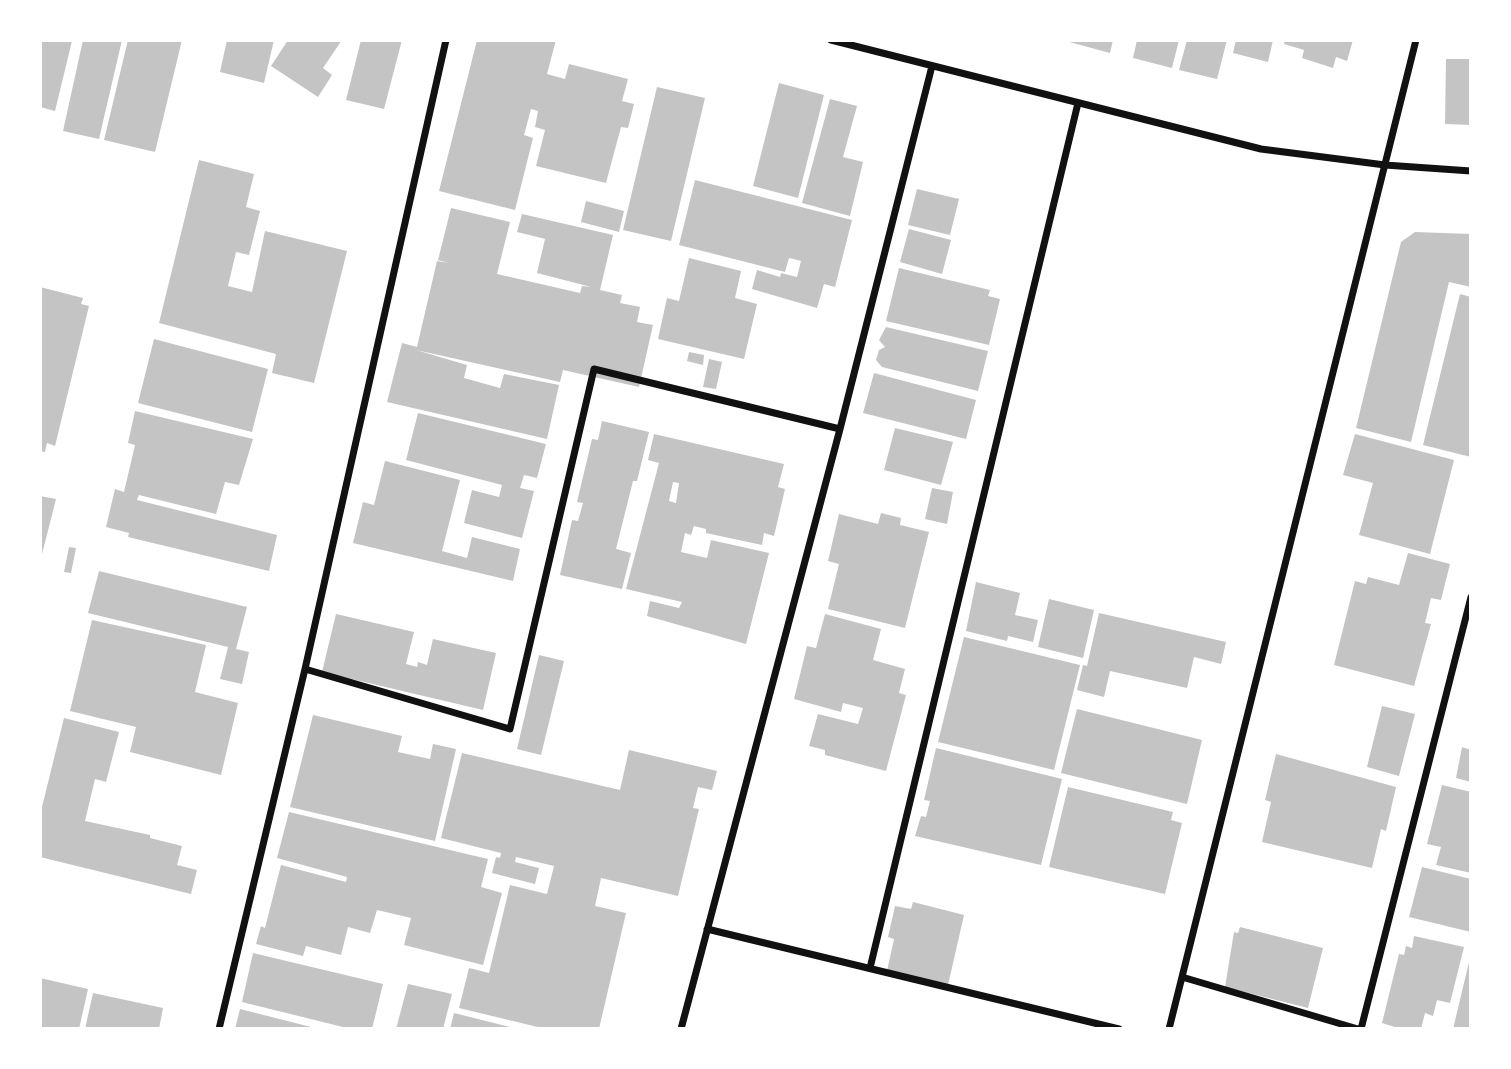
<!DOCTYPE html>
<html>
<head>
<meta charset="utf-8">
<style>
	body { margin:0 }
	#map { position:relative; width:1511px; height:1069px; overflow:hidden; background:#fff; font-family:Montserrat,sans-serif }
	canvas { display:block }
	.frame { position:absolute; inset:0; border:42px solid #fff; pointer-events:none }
</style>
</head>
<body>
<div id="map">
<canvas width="1511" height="1069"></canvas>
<div class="frame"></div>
</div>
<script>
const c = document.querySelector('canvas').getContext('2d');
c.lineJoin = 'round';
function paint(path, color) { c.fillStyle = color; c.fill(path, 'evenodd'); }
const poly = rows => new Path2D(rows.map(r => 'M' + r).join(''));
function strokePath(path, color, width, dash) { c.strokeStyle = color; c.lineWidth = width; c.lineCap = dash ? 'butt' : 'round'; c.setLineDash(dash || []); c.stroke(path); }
paint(poly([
	[40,40,72,41,55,111,40,107],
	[83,40,122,40,99,139,63,131],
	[128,40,182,40,155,152,104,140],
	[227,40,274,40,264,83,220,72],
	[288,40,342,40,323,68,332,75,318,97,271,66],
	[361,40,402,40,384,109,346,100],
	[477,40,556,40,547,74,565,79,569,64,628,79,622,101,634,104,628,128,621,127,606,183,536,166,545,130,535,127,538,111,531,109,524,135,533,138,515,210,439,191],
	[1062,40,1113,40,1110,53],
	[1137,40,1179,40,1172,68,1133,58],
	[1187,40,1227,40,1217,79,1179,70],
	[1236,40,1273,40,1268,62,1233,53],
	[1285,40,1353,40,1347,61,1336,57,1333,68,1302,58,1304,50,1284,44],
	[1446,59,1471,59,1471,125,1445,124],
	[779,83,824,95,798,198,753,186],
	[657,87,705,98,671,241,623,230],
	[830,99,857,106,843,157,863,162,850,216,802,203],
	[199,160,254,174,246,207,260,211,249,255,236,252,228,286,252,292,265,231,347,251,314,383,272,373,276,354,159,323],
	[695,180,852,220,835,287,824,284,817,308,752,289,757,270,780,277,781,273,797,277,801,261,789,258,785,272,679,245],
	[917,189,959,199,950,235,908,225],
	[586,201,624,211,619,232,581,222],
	[451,208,510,222,497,274,580,293,582,286,591,287,537,273,545,239,517,232,522,214,613,235,600,290,622,295,620,303,640,307,637,322,653,325,639,387,563,370,560,382,416,350,467,365,464,378,500,388,504,374,559,385,547,439,387,402,402,343,417,347,437,261,449,263,438,260],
	[909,229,951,240,942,274,900,262],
	[1415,232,1471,234,1471,287,1449,282,1411,442,1356,428,1401,242],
	[689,258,741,271,735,298,757,304,744,359,658,339,667,298,679,301],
	[899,268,990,290,988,296,1000,299,989,345,886,321],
	[40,287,83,298,81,304,89,306,55,446,47,443,45,452,40,451],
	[1460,294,1471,297,1471,457,1423,445],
	[886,327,988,351,978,391,882,367,876,360,879,350,885,347,879,340],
	[154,339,268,369,252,432,138,403],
	[689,352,704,355,703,365,687,361],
	[709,359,722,362,716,389,703,387],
	[874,373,976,400,966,439,863,413],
	[135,411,253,439,239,485,225,482,216,514,139,495,137,500,277,535,269,571,128,537,129,533,106,527,115,489,124,492,135,445,128,443],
	[418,413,546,444,537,478,524,475,520,488,534,491,522,538,464,523,472,490,499,497,502,485,406,460],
	[602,421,649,432,637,481,633,481,616,549,631,553,622,589,560,575,572,520,578,521,583,503,577,502,592,439,598,440],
	[895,428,953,442,941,485,884,470],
	[654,434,784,464,778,487,785,489,774,536,764,533,762,545,706,533,706,529,694,526,691,535,685,533,681,552,707,558,711,540,769,553,746,644,647,616,650,601,679,608,682,602,626,589,659,463,648,460],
	[673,482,679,483,676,503,669,501],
	[1355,434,1454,460,1430,554,1359,535,1373,483,1343,475],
	[385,461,460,480,442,551,467,558,472,537,520,549,513,581,353,543,363,502,374,505],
	[932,488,953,492,947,524,925,519],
	[40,496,56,499,41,558,40,558],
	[881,513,901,518,900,525,929,532,905,628,828,609,839,564,828,561,839,514,878,524],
	[69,547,76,548,71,573,64,572],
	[1408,553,1450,564,1441,600,1431,598,1425,623,1431,624,1414,686,1334,665,1355,581,1366,584,1368,577,1399,585],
	[99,571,247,607,236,649,249,652,242,684,220,679,228,647,88,613],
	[976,582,1020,593,1015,615,1038,620,1033,642,1008,636,1007,641,966,631],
	[1049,599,1094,610,1083,658,1038,647],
	[1099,613,1226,642,1221,664,1194,657,1187,688,1110,671,1104,697,1077,690,1083,665,1087,666],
	[336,614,414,632,406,664,417,667,418,662,427,665,433,639,496,653,483,710,322,672],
	[825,614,881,629,873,660,905,669,899,693,906,695,886,771,825,755,825,750,809,746,818,714,858,724,863,708,843,703,841,712,794,699,807,646,816,648],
	[92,620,206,645,195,692,238,703,221,775,130,752,136,727,70,711],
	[964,637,1080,665,1054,770,938,742],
	[539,655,564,661,541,755,517,749],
	[1382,706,1415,714,1399,776,1367,767],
	[1077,709,1202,740,1187,804,1061,773],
	[313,715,402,736,398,752,430,759,433,744,456,749,435,841,290,807],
	[64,718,119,732,106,782,95,779,85,821,150,835,150,838,182,846,177,865,197,870,191,894,40,857,40,815],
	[1462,747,1471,750,1471,782,1456,778],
	[936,748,1062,779,1041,865,915,836,921,816,926,817,930,801,924,800],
	[629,750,717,771,712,790,698,787,693,808,699,809,678,896,601,878,595,906,626,913,599,1029,546,1029,459,1008,469,968,489,973,510,885,547,894,554,866,516,857,515,862,539,868,535,884,492,873,496,857,500,858,501,853,441,838,462,753,620,790],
	[1276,754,1396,787,1386,831,1381,829,1372,868,1262,842,1271,802,1265,800],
	[1442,785,1471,792,1471,873,1436,865,1441,847,1427,844],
	[1068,787,1173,812,1171,820,1182,823,1165,894,1049,867],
	[289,812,488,859,481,887,502,893,483,965,404,945,411,918,377,910,370,933,348,927,341,955,306,946,303,956,256,944,261,926,265,928,281,865,346,882,347,877,277,858],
	[1422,867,1471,879,1471,932,1409,917],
	[913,902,964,915,948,985,887,971,894,939,888,937,895,906,911,909],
	[1240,927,1323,948,1308,1008,1225,987,1234,932,1238,933],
	[1414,936,1464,947,1450,1003,1437,1000,1433,1016,1425,1013,1421,1029,1401,1029,1382,1023,1399,954,1404,955,1406,946,1412,948],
	[253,953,383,984,372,1029,351,1029,242,1002],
	[1470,958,1471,1029,1453,1029],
	[40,978,88,989,79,1029,40,1029],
	[408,984,452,994,443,1029,396,1029],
	[93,993,163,1008,159,1029,85,1029],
	[240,1009,315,1028,315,1029,235,1029],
	[454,1013,514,1028,514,1029,450,1029]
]), '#c4c4c4');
strokePath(poly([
	[831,40,1261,149,1385,165,1471,171],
	[305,669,510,729,594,369,840,429],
	[707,929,1119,1029],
	[870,968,1078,103],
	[1182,977,1358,1029],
	[219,1029,305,669,446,40],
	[681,1029,840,429,932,66],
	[1169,1029,1416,40],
	[1361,1029,1471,597]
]), '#111', 7);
</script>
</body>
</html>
